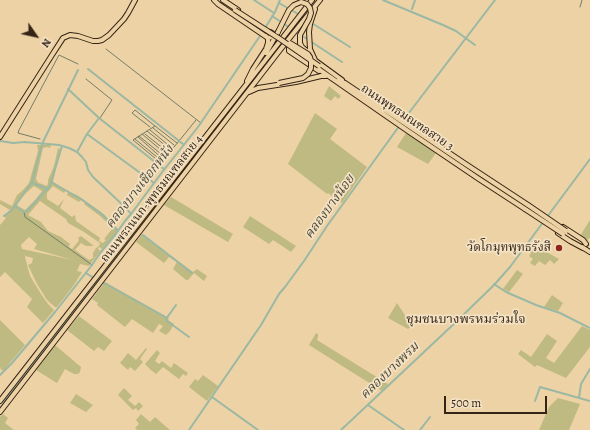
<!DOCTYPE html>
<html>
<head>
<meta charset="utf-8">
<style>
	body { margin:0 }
	#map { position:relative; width:590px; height:430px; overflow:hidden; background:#edd2a5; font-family:Alegreya,serif }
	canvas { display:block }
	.north { position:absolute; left:16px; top:16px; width:40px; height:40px; -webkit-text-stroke:3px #f3e2c4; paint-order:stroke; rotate:124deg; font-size:11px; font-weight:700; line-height:16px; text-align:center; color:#352415 }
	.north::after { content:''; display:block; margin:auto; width:14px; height:18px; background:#352415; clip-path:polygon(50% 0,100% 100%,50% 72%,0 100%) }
	.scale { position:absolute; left:444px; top:396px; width:103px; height:18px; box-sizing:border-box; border:2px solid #352415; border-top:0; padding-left:5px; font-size:12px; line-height:14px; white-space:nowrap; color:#352415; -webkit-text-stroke:3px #f3e2c4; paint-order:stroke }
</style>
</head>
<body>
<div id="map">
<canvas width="590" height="430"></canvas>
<div class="north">N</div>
<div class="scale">500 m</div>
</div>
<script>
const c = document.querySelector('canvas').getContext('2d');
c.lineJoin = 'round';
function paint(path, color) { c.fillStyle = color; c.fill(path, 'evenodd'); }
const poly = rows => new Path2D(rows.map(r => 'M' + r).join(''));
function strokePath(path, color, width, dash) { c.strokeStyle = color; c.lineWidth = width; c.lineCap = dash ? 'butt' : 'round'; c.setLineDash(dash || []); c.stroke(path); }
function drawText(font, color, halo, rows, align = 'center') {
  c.font = font + ' Alegreya,"Noto Serif Thai",serif'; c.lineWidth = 3.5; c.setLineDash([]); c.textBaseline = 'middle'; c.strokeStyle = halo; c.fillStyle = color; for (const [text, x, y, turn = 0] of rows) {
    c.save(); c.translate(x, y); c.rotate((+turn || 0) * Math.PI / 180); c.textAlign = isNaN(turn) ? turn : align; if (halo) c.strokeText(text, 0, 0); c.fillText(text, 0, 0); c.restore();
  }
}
paint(poly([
	[329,86,341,96,338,99,335,96,331,101,324,96],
	[315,113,337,129,330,139,367,167,342,203,328,193,327,194,288,164],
	[406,133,436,153,428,164,397,147],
	[37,145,51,145,50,148,47,147,43,148,36,179,37,181,39,183,47,186,48,183,48,180,54,166,58,148,60,149,53,182,66,190,64,193,53,186,47,193,47,199,58,206,64,199,60,208,72,217,75,215,76,221,100,238,99,241,103,243,106,240,104,239,113,228,100,216,84,204,85,203,81,200,79,202,67,195,68,192,77,195,101,212,118,229,117,232,102,249,99,247,98,249,100,251,89,266,80,264,77,271,82,272,74,285,57,307,55,307,47,300,37,284,28,265,32,263,33,258,25,256,24,253,30,276,41,294,48,304,54,310,43,323,27,307,32,299,5,272,0,277,0,225,6,218,3,216,10,210,0,204,0,200,12,206,17,195,23,190,29,183,38,151],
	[34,186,42,191,35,200,25,210,18,206,17,204,25,194],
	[40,201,66,219,68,223,84,232,100,243,99,246,96,248,93,253,93,258,89,260,75,250,81,243,86,246,94,246,81,236,78,238,79,240,77,243,72,249,69,247,70,244,61,237,48,231,41,222,28,215],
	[29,237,37,244,34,249,73,260,22,249,21,245],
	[171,197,233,234,228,242,164,205],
	[250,216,296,246,295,247,291,252,273,240,269,244,243,227],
	[590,220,590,237,587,241,580,236],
	[142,234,193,272,197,269,207,276,204,281,194,273,188,280,186,280,173,269,177,262,169,257,164,263,136,242],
	[529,242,559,259,554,264,550,260,545,265,539,261,535,266,530,263,533,259,529,256,531,253,525,249],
	[517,270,523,274,509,292,503,289],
	[105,282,169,318,168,320,174,324,170,331,166,335,159,331,163,326,159,324,153,333,132,319,125,327,97,305,98,303,92,299],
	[552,295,563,303,558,311,544,307],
	[397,303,412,326,408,329,388,318],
	[79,316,112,341,104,351,98,347,94,351,67,330],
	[0,320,25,345,4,370,1,370,0,367],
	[582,326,590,330,590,347,566,378,537,365,535,367,518,354,521,350,531,357,547,334,557,341,546,358,554,363],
	[316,333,318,334,318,337,317,340,388,384,382,391,309,345],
	[55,345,81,367,80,372,78,374,74,374,65,369,57,383,36,370],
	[146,348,147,349,140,359,143,362,135,371,130,367,128,370,120,363,128,353,136,360],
	[157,350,160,353,155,361,159,364,162,361,171,368,174,363,188,373,186,376,183,374,179,379,163,367,156,374,151,370,145,364],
	[203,375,218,386,207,401,189,387,195,379,198,381],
	[124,388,132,396,128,400,135,406,139,402,143,406,138,411,136,408,133,410,118,395],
	[76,394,93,405,86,412,70,403],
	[558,398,580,404,569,430,539,430,549,407],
	[3,414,8,418,5,423,14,430,0,430,0,417],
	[141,414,150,422,155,417,170,430,137,430,135,428,139,424,136,420]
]), '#bfba82');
strokePath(poly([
	[580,7,582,0],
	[106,49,201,123],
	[86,79,112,100,100,118],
	[150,127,132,113,135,110,155,126],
	[153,128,174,145],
	[150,130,172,148],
	[147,131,171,150],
	[142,134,167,155],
	[145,134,169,153],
	[139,136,166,158],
	[138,137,164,160],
	[40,139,18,133,19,130,59,55,78,64],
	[135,139,163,162],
	[177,143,155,126,133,140,162,164,174,147,179,141,196,120],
	[186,167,275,52],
	[24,212,25,217,92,265]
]), '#727d6a', 1);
strokePath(poly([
	[254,0,274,13],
	[383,0,443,25,456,31,475,45],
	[279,3,305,18],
	[412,9,415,0],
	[272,16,342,62],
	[310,22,350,47],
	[88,69,183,144],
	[68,89,99,118,164,169],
	[402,122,495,0],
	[87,134,154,183],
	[0,141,13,143,25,142,59,145,69,148,77,152,82,157,86,162,88,170,93,177,127,209,131,214],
	[77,152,87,134,99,118],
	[51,182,81,199,103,215,118,231],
	[32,183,48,189],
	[15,206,24,212,27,211,50,186,62,146],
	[4,216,12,210,32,182,42,144,78,70],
	[547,217,590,159],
	[143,235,192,273],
	[86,273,92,277],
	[104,283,167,318],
	[494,284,506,292,536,305,560,313,590,328],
	[176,305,166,319,167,321,189,337],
	[0,375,12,363,55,312,92,265,100,253,115,235,125,221,131,214,163,171,198,127,215,102,262,33,275,12,280,0],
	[212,397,258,430],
	[579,398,581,384,590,369],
	[535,401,540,387,590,401],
	[3,402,158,203],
	[368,405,404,430],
	[189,430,261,325,279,294,285,287,304,261,327,226,400,125],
	[341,430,457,321,494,285,510,267,544,221],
	[420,430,430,417]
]), '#9ab8a3', 2);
const major = poly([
	[214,0,218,4,268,38,271,37,272,35,272,33,270,32],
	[223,0,238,10],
	[315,9,310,24,309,32,310,49,315,60],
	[300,43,302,47,312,55],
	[293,46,291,46,289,48,289,51,319,71],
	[266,53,278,32],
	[309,56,342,80],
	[317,68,408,131,479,179,525,209],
	[339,80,345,83,464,163,528,205],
	[247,81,253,69,266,49,268,43,268,39,266,36],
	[249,92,258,88,296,82,321,76,326,76],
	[0,137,52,55,63,38,70,35,78,36,93,41,98,41,102,40,109,35,124,19,128,13,135,0],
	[563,227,583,240,586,244],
	[558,233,570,241,583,248],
	[582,247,590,252],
	[0,401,312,0],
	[0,412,280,50,320,0]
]);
strokePath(major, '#352415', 6);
strokePath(major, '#edd2a5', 4);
const majorBridge = poly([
	[235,10,280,39,319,66],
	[278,32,289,10,294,5,301,2,307,4,310,8,311,13,309,19,300,35,300,43],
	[279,83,303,78,308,74,311,68,311,61,310,57,308,54,290,43],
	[528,205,566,231],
	[525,209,563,234]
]);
strokePath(majorBridge, '#352415', 6, []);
strokePath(majorBridge, '#edd2a5', 4);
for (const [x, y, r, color] of [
	[559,248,4,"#8f2418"]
]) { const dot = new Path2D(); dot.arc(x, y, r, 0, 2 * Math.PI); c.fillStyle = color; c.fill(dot); strokePath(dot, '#f3e2c4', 1.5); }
drawText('12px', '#352415', '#f3e2c4', [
	["ถนนพุทธมณฑลสาย 3",407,118,34],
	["ถนนพรานนก-พุทธมณฑลสาย 4",152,199,-52]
]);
drawText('12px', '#352415', '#f3e2c4', [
	["วัดโกมุทพุทธรังสี",551,248]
], 'right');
drawText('italic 13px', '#4e4938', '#f3e2c4', [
	["คลองบางเชือกหนัง",140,187,-52],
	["คลองบางน้อย",330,207,-54],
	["คลองบางพรม",390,371,-44]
]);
drawText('13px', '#352415', '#f3e2c4', [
	["ชุมชนบางพรหมร่วมใจ",466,320]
]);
</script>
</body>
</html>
